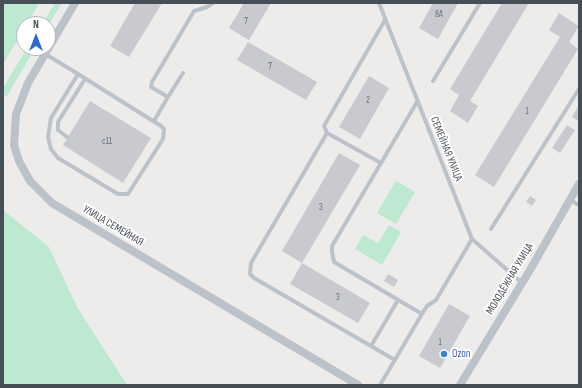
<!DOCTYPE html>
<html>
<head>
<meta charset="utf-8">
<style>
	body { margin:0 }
	#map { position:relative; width:582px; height:388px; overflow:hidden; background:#eeebeb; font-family:"Sofia Sans Condensed",sans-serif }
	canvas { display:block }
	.frame { position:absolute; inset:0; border:4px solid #464e56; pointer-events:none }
	.north { position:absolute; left:16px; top:16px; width:40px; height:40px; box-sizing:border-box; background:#fff; border:1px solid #b5b8bb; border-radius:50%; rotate:0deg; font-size:11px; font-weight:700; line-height:16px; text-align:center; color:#464e56 }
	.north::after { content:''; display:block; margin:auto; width:14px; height:18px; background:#2a69c9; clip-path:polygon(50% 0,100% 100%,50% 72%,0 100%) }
</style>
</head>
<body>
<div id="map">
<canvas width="582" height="388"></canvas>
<div class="frame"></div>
<div class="north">N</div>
</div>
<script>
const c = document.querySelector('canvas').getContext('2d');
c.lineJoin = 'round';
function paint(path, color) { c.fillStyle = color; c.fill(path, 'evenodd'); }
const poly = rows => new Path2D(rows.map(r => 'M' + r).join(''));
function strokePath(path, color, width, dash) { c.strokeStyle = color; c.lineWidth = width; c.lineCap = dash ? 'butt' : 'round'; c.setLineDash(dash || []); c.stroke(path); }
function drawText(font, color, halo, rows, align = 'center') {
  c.font = font + ' "Sofia Sans Condensed",sans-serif'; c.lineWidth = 4; c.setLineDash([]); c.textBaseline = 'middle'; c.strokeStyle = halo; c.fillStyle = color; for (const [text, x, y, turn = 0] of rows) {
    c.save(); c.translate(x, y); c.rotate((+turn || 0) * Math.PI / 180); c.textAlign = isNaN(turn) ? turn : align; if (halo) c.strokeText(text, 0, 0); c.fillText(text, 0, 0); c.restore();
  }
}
paint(poly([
	[3,3,39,3,27,24,24,24,24,29,3,64],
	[55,3,62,3,48,26,48,24,42,24],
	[27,48,35,48,7,96,3,95,3,88],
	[396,181,415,192,396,224,377,213],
	[3,210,49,247,77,307,127,385,3,385],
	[389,225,401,232,382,265,355,249,363,235,378,243]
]), '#bce9cf');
paint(poly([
	[135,3,162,3,129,57,110,46],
	[244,3,271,3,249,40,229,28],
	[433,3,458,3,438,39,419,28],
	[502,3,529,3,470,101,478,106,468,123,450,111,459,95,450,89],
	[559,13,579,26,569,42,578,49,494,187,475,175,560,37,549,30],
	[248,42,317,82,306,100,237,60],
	[369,76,389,88,360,139,339,127],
	[90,101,151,138,123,183,63,145],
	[579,105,579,121,572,117],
	[567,125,575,130,560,153,552,148],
	[339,153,360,165,302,263,282,251],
	[530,196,536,200,532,206,526,202],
	[302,263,370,303,358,323,290,284],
	[388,274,398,280,394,287,384,281],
	[449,304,470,316,440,368,419,356]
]), '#c9cad0');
strokePath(poly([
	[379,3,472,239,522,283],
	[45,54,47,55,78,74,161,126,164,129,163,139,128,194,118,194,58,158,51,149,48,137,51,118,78,74],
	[433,81,480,3],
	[168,97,183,73],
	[154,121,168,97,151,87,152,82,194,11,207,7,213,3],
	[327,133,251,263,250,274,254,278,395,360],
	[67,137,58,130,58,122,85,79],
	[381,163,417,102],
	[570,200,579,205],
	[491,229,579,89],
	[422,314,427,306,436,300,472,239],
	[371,346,398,300],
	[380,385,422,314,334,262,332,252,332,246,381,163,327,133,324,126,385,20]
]), '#bbc2c9', 4);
strokePath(poly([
	[75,3,28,83,16,114,14,145,19,161,30,181,52,203,358,385],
	[460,385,530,270,579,184]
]), '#bbc2c9', 8);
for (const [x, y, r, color] of [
	[444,354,4,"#3f7fe0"]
]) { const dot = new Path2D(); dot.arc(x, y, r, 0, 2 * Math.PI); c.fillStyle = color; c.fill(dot); strokePath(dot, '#fff', 1.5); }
drawText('9px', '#676d74', null, [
	["8А",439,15],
	["7",246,22],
	["7",270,67],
	["2",368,101],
	["1",527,112],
	["с11",107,142],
	["3",321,208],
	["3",338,298],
	["1",440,343]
]);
drawText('11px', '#464e56', '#fff', [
	["СЕМЕЙНАЯ УЛИЦА",446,149,68],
	["УЛИЦА СЕМЕЙНАЯ",113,226,31],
	["МОЛОДЁЖНАЯ УЛИЦА",510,279,-59]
]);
drawText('11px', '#366cbe', '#fff', [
	["Ozon",452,354]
], 'left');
</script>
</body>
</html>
